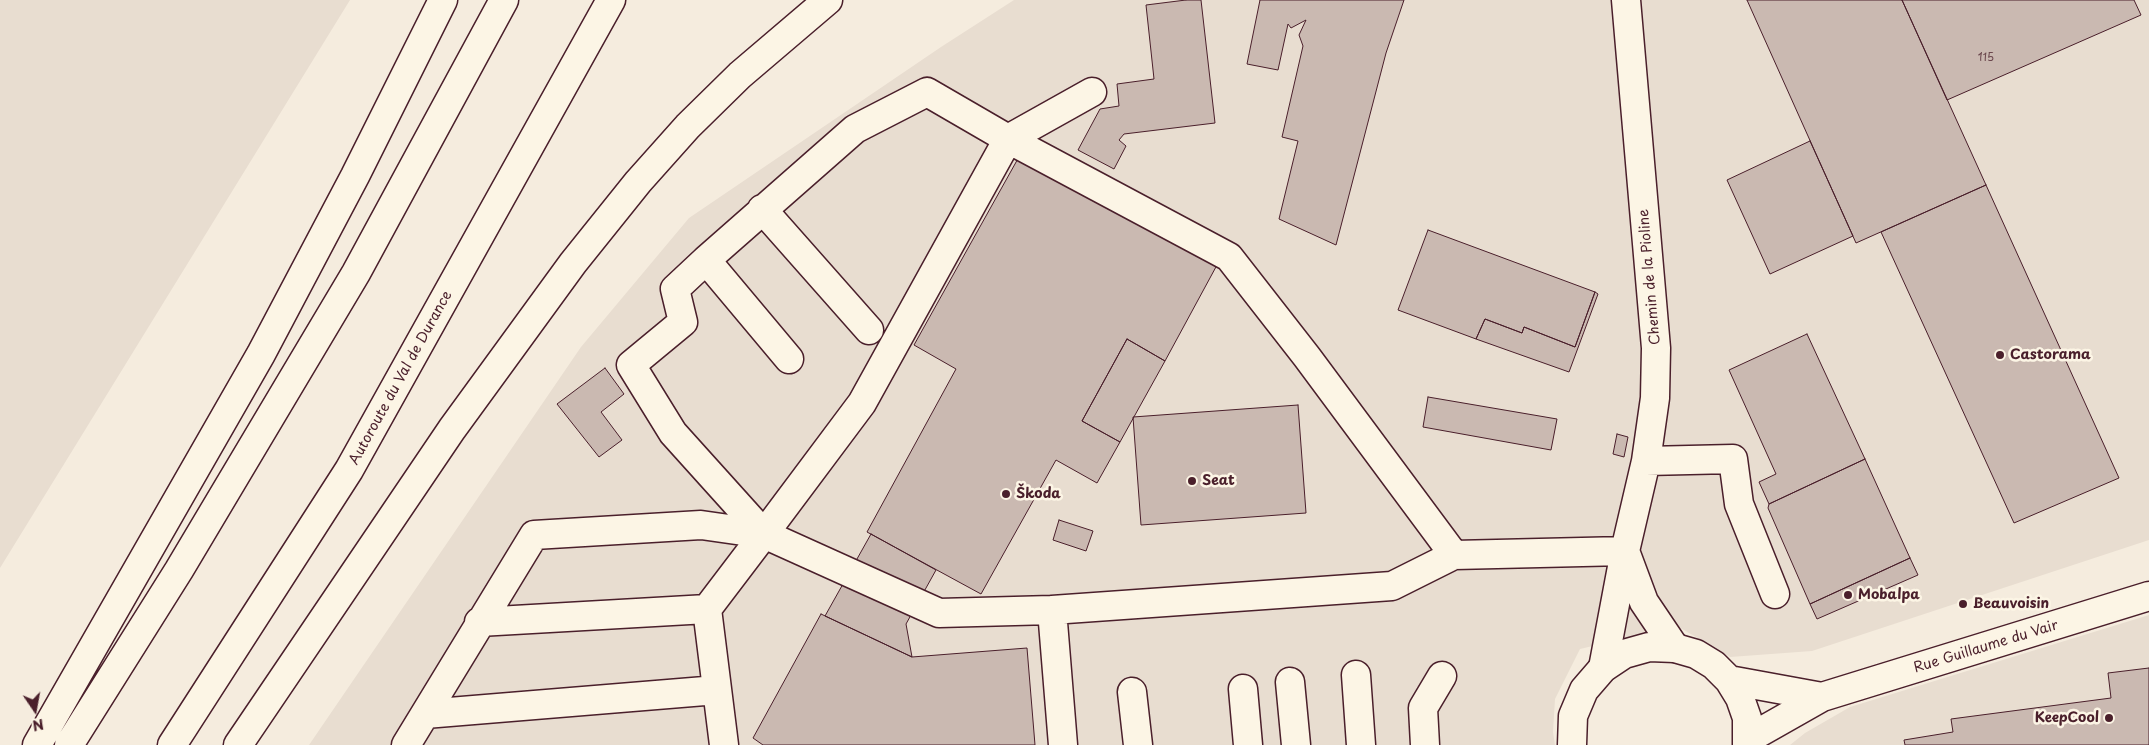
<!DOCTYPE html>
<html>
<head>
<meta charset="utf-8">
<style>
	body { margin:0 }
	#map { position:relative; width:2149px; height:745px; overflow:hidden; background:#f5ecde; font-family:"Playpen Sans",sans-serif }
	canvas { display:block }
	.north { position:absolute; left:10px; top:685px; width:50px; height:50px; -webkit-text-stroke:4px #fcf5e5; paint-order:stroke; rotate:168deg; font-size:14px; font-weight:700; line-height:20px; text-align:center; color:#4a1f2b }
	.north::after { content:''; display:block; margin:auto; width:18px; height:22px; background:#4a1f2b; clip-path:polygon(50% 0,100% 100%,50% 72%,0 100%) }
</style>
</head>
<body>
<div id="map">
<canvas width="2149" height="745"></canvas>
<div class="north">N</div>
</div>
<script>
const c = document.querySelector('canvas').getContext('2d');
c.lineJoin = 'round';
function paint(path, color) { c.fillStyle = color; c.fill(path, 'evenodd'); }
const poly = rows => new Path2D(rows.map(r => 'M' + r).join(''));
function strokePath(path, color, width, dash) { c.strokeStyle = color; c.lineWidth = width; c.lineCap = dash ? 'butt' : 'round'; c.setLineDash(dash || []); c.stroke(path); }
function drawText(font, color, halo, rows, align = 'center') {
  c.font = font + ' "Playpen Sans",sans-serif'; c.lineWidth = 5; c.setLineDash([]); c.textBaseline = 'middle'; c.strokeStyle = halo; c.fillStyle = color; for (const [text, x, y, turn = 0] of rows) {
    c.save(); c.translate(x, y); c.rotate((+turn || 0) * Math.PI / 180); c.textAlign = isNaN(turn) ? turn : align; if (halo) c.strokeText(text, 0, 0); c.fillText(text, 0, 0); c.restore();
  }
}
paint(poly([
	[0,0,350,0,0,568],
	[1014,0,2149,0,2149,540,1812,651,1730,657,1677,626,1580,649,1555,699,1553,732,1555,745,309,745,581,347,689,218,941,47],
	[2149,615,2149,745,1790,745,1805,733,1850,707]
]), '#e8ddd0');
const building = poly([
	[1186,0,1201,0,1215,123,1124,134,1119,140,1126,146,1114,169,1078,150,1100,109,1119,106,1117,84,1154,79,1146,5,1186,0],
	[1260,0,1404,0,1386,53,1336,245,1279,219,1298,141,1282,137,1303,46,1299,35,1306,20,1291,28,1288,24,1278,70,1247,64,1260,0],
	[1747,0,1902,0,1986,185,1856,243,1747,0],
	[1902,0,2134,0,2141,15,1947,100,1902,0],
	[1810,141,1853,236,1770,274,1727,180,1810,141],
	[1020,155,1217,265,1165,361,1127,339,1082,421,1120,442,1097,483,1056,460,981,594,867,532,956,369,914,345,1020,155],
	[1986,185,2119,478,2014,523,1881,232,1986,185],
	[1428,230,1595,292,1575,347,1524,327,1522,333,1485,319,1476,339,1398,310,1428,230],
	[1595,292,1598,294,1569,372,1476,339,1485,319,1522,333,1524,327,1575,347,1595,292],
	[1807,334,1865,459,1769,504,1759,482,1776,474,1729,370,1807,334],
	[1127,339,1165,361,1120,442,1082,421,1127,339],
	[605,368,624,394,601,412,622,440,599,457,557,404,605,368],
	[1428,397,1557,419,1551,450,1423,427,1428,397],
	[1298,405,1306,513,1141,525,1133,417,1298,405],
	[1617,434,1628,437,1624,457,1613,454,1617,434],
	[1865,459,1910,558,1810,604,1768,508,1769,504,1865,459],
	[1059,520,1093,531,1086,551,1053,540,1059,520],
	[871,534,936,570,906,624,912,657,825,616,871,534],
	[1910,558,1918,575,1817,619,1810,604,1910,558],
	[821,614,912,657,1027,648,1035,745,763,745,753,738,821,614],
	[2149,668,2149,745,1905,745,1904,740,1953,732,1951,719,2111,698,2108,673,2149,668]
]);
paint(building, '#cab9b1');
strokePath(building, '#4a1f2b', 1);
const minor = poly([
	[1092,92,1008,139,1229,257,1307,357,1454,555],
	[762,209,869,330],
	[706,260,789,359],
	[1646,461,1733,459,1739,504,1775,594],
	[1625,551,1644,602,1675,648],
	[1052,610,1063,745],
	[479,622,707,609],
	[1603,668,1625,551,1646,461,1655,398,1656,348,1626,0],
	[1356,675,1361,745],
	[1290,682,1296,745],
	[1243,689,1248,745],
	[1132,692,1138,745],
	[425,714,717,690],
	[406,745,534,535,701,525,764,534,939,613,1052,610,1392,586,1454,555,1625,551],
	[724,745,707,609,764,534,862,403,1008,139,927,92,855,129,706,260,675,289,683,322,631,365,673,433,764,534],
	[1425,745,1423,708,1442,676]
]);
const major = poly([
	[1729,680,1822,697],
	[1748,739,1822,697,2149,596],
	[1572,745,1573,716,1584,690,1603,668,1624,654,1649,647,1675,648,1696,654,1714,665,1729,680,1740,698,1747,718,1747,745]
]);
const highway = poly([
	[37,745,261,354,355,176,443,0],
	[69,745,179,570,356,273,504,0],
	[172,745,349,470,611,0],
	[238,745,452,429,573,263,638,182,688,126,740,75,828,0]
]);
strokePath(minor, '#4a1f2b', 31);
strokePath(major, '#4a1f2b', 31);
strokePath(highway, '#4a1f2b', 31);
strokePath(minor, '#fcf5e5', 28);
strokePath(major, '#fcf5e5', 28);
strokePath(highway, '#fcf5e5', 28);
for (const [x, y, r, color] of [
	[2000,355,5,"#4a1f2b"],
	[1192,481,5,"#4a1f2b"],
	[1006,494,5,"#4a1f2b"],
	[1848,595,5,"#4a1f2b"],
	[1963,604,5,"#4a1f2b"],
	[2109,718,5,"#4a1f2b"]
]) { const dot = new Path2D(); dot.arc(x, y, r, 0, 2 * Math.PI); c.fillStyle = color; c.fill(dot); strokePath(dot, '#fcf5e5', 2); }
drawText('11px', '#6a464c', null, [
	["115",1986,58]
]);
drawText('14px', '#4a1f2b', '#fcf5e5', [
	["Chemin de la Pioline",1650,277,-95],
	["Autoroute du Val de Durance",401,378,-61],
	["Rue Guillaume du Vair",1986,647,-17]
]);
drawText('bold 14px', '#4a1f2b', '#fcf5e5', [
	["Castorama",2010,355],
	["Seat",1202,481],
	["Škoda",1016,494],
	["Mobalpa",1858,595],
	["Beauvoisin",1973,604],
	["KeepCool",2099,718,"right"]
], 'left');
</script>
</body>
</html>
